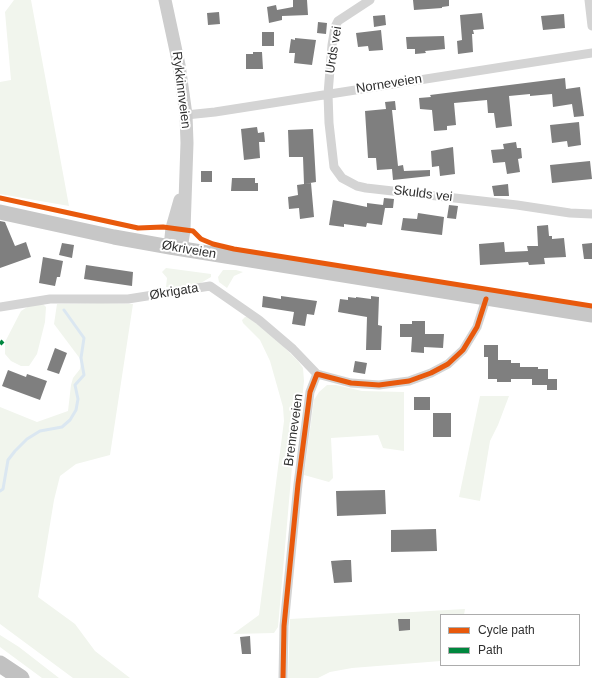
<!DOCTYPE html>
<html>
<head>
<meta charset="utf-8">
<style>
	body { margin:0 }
	#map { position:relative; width:592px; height:678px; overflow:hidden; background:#fff; font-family:Arial,sans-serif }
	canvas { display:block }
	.legend { position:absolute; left:440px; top:614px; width:140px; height:52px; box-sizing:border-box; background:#fff; border:1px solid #acacac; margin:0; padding:5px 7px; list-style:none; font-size:12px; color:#2f2f2f }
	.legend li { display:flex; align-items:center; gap:8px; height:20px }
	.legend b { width:20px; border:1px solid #acacac }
</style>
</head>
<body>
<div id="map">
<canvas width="592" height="678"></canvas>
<ul class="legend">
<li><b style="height:5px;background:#e8590c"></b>Cycle path</li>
<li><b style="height:5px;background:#00873e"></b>Path</li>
</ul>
</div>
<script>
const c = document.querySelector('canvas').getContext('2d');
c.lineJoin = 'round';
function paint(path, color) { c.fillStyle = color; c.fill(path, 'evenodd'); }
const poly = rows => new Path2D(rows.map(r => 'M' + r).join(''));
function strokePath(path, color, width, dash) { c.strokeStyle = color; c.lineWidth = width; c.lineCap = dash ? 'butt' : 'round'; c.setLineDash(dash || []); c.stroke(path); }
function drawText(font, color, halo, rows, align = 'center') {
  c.font = font + ' Arial,sans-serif'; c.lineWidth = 4; c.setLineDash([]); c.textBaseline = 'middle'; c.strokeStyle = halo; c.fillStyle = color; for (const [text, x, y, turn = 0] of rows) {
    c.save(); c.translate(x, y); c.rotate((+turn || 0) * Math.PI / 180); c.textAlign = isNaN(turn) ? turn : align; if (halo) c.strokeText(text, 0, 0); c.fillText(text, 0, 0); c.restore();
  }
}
paint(poly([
	[14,0,31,0,69,206,0,194,0,82,11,80,5,12],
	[166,268,211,274,211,277,199,284,175,288,166,287,167,278,162,272],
	[223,270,236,270,243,272,234,276,227,288,219,282,218,277],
	[42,303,46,307,45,322,37,354,29,366,21,366,11,361,5,354,5,342,21,311,29,306],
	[102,303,133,304,110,455,76,464,60,476,54,500,38,597,75,624,95,651,130,678,73,678,0,624,0,407,37,422,68,411,71,385,73,378,80,369,81,360,54,324,57,304],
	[245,317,248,317,278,341,298,361,303,368,304,381,302,400,296,421,278,627,274,633,233,634,259,615,284,421,283,407,270,361,260,340,243,323,242,320],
	[327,385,336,385,362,391,404,392,404,451,383,448,378,435,331,438,333,478,329,482,304,475,314,400,319,392],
	[480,396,509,396,498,425,490,441,480,501,459,497],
	[465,609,464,615,441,615,441,661,352,668,330,672,318,678,288,678,290,619],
	[0,635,19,647,59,678,42,678,0,647]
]), '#f1f5ed');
strokePath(poly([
	[0,491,3,489,8,460,15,451,27,439,40,431,62,427,70,420,76,410,78,399,75,385,84,375,81,358,84,338,64,310]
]), '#dbe7f1', 3);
paint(poly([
	[293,0,307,0,308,15,282,16,282,20,269,23,267,7,276,5,277,10,293,7],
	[413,0,449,0,449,6,442,7,442,8,414,10],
	[219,12,220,24,208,25,207,13],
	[482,13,484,29,473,30,474,34,472,34,473,52,458,54,457,41,462,40,460,15],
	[564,14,565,28,543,30,541,16],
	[385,15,386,25,374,27,373,16],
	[318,22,327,23,326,34,317,33],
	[381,30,383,50,369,51,368,46,358,47,356,33],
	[262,32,274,32,274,46,262,46],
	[444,36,445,49,425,51,426,53,415,54,415,49,407,49,406,37],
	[295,38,316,40,312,65,294,63,295,53,289,53,291,39,295,40],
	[253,52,262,52,263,69,246,69,246,54,253,54],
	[565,78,566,89,580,87,584,116,574,117,572,104,553,107,552,94,530,96,530,94,509,96,512,126,496,128,494,113,488,113,487,100,454,103,456,125,447,126,447,130,434,131,432,110,420,109,419,98,431,97,430,95],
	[395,101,396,110,392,110,398,166,403,165,404,171,430,170,430,176,393,180,392,169,377,170,376,158,368,158,365,111,386,109,385,102],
	[579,122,581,145,568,147,567,141,552,143,550,125],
	[257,127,258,133,264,132,265,142,259,142,260,158,244,160,241,129],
	[313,129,316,182,304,184,303,157,289,157,288,130],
	[516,142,517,148,521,148,522,158,518,159,520,172,507,174,505,162,493,163,491,150,504,149,503,144],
	[453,147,455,174,440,176,439,166,432,167,431,151],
	[590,161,592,179,552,183,550,165],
	[201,171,212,171,212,182,201,182],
	[232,178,255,178,255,183,258,183,258,191,231,191],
	[311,183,314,217,300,219,299,208,289,209,288,197,298,195,297,185],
	[508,184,509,196,494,196,492,186],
	[384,198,394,199,393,208,385,208,382,225,367,223,366,227,344,224,344,227,329,225,333,200,367,207,367,203,383,205],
	[449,205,458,206,456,219,447,218],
	[418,213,444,217,442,235,401,230,403,218,417,219],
	[0,221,5,222,15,246,26,242,31,257,0,268],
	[548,225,549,236,552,236,552,239,564,238,566,257,544,258,545,264,529,265,528,262,480,265,479,244,504,242,505,252,528,251,527,246,538,246,537,226],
	[62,243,74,245,72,258,59,255],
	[592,243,592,259,584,259,582,244],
	[43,257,63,261,60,277,57,277,55,286,39,283],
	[86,265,133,272,132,286,84,279],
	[263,296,281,299,281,296,317,301,314,315,307,314,305,326,292,324,294,312,262,307],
	[371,296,379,297,378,325,382,326,381,350,366,350,367,317,338,312,340,299,348,300,348,297,356,298,356,297,371,299],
	[412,321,425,321,425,334,444,334,443,348,424,347,424,353,411,352,412,337,400,337,400,324,412,324],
	[484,345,498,345,498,360,511,360,511,363,520,363,520,367,538,367,538,369,548,369,548,379,557,379,557,390,547,390,547,385,532,385,532,379,511,379,511,382,497,382,497,379,488,379,488,357,484,357],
	[55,348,67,353,59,374,47,370],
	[355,361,367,363,365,374,353,372],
	[8,370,26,377,27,374,47,381,40,400,2,386],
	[414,397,430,397,430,410,414,410],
	[433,413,451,413,451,437,433,437],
	[385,490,386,514,337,516,336,491],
	[436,529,437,551,391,552,391,530],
	[345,560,351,560,352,582,334,583,331,561],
	[398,619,410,619,410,630,399,631],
	[250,636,251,654,242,654,240,637]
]), '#7f7f7f');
strokePath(poly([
	[370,0,338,21,335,27,332,45,328,94,329,123,334,167,342,178,357,186,366,188,517,205,570,213,592,214],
	[589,0,592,26],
	[186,115,215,112,592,53],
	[0,307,50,299,128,299,210,286,259,320,293,349,317,374],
	[283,678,284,626,298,484,310,392,317,374,351,383,379,385,409,381,431,373,448,364,463,350,477,327,486,299]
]), '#d4d4d4', 9);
strokePath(poly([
	[165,0,179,65,186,115,187,143,184,230,181,249],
	[170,247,172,228,180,200]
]), '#cdcdcd', 13);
strokePath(poly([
	[0,212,114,237,170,247,592,315]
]), '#c7c7c7', 15);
strokePath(poly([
	[0,664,21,678]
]), '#c1c1c1', 17);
strokePath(poly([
	[0,344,3,341]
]), '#00873e', 4, [8, 4]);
strokePath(poly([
	[0,198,138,228,163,227,193,231,201,239,213,244,234,249,592,306],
	[283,678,284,626,298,484,310,392,317,374,351,383,379,385,409,381,431,373,448,364,463,350,477,327,486,299]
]), '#e8590c', 5);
drawText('13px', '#2f2f2f', '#fff', [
	["Urds vei",334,50,-81],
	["Norneveien",389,84,-9],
	["Rykkinnveien",181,90,83],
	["Skulds vei",423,194,7],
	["Økriveien",189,250,10],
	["Økrigata",174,292,-9],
	["Brenneveien",294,430,-82]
]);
</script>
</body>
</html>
